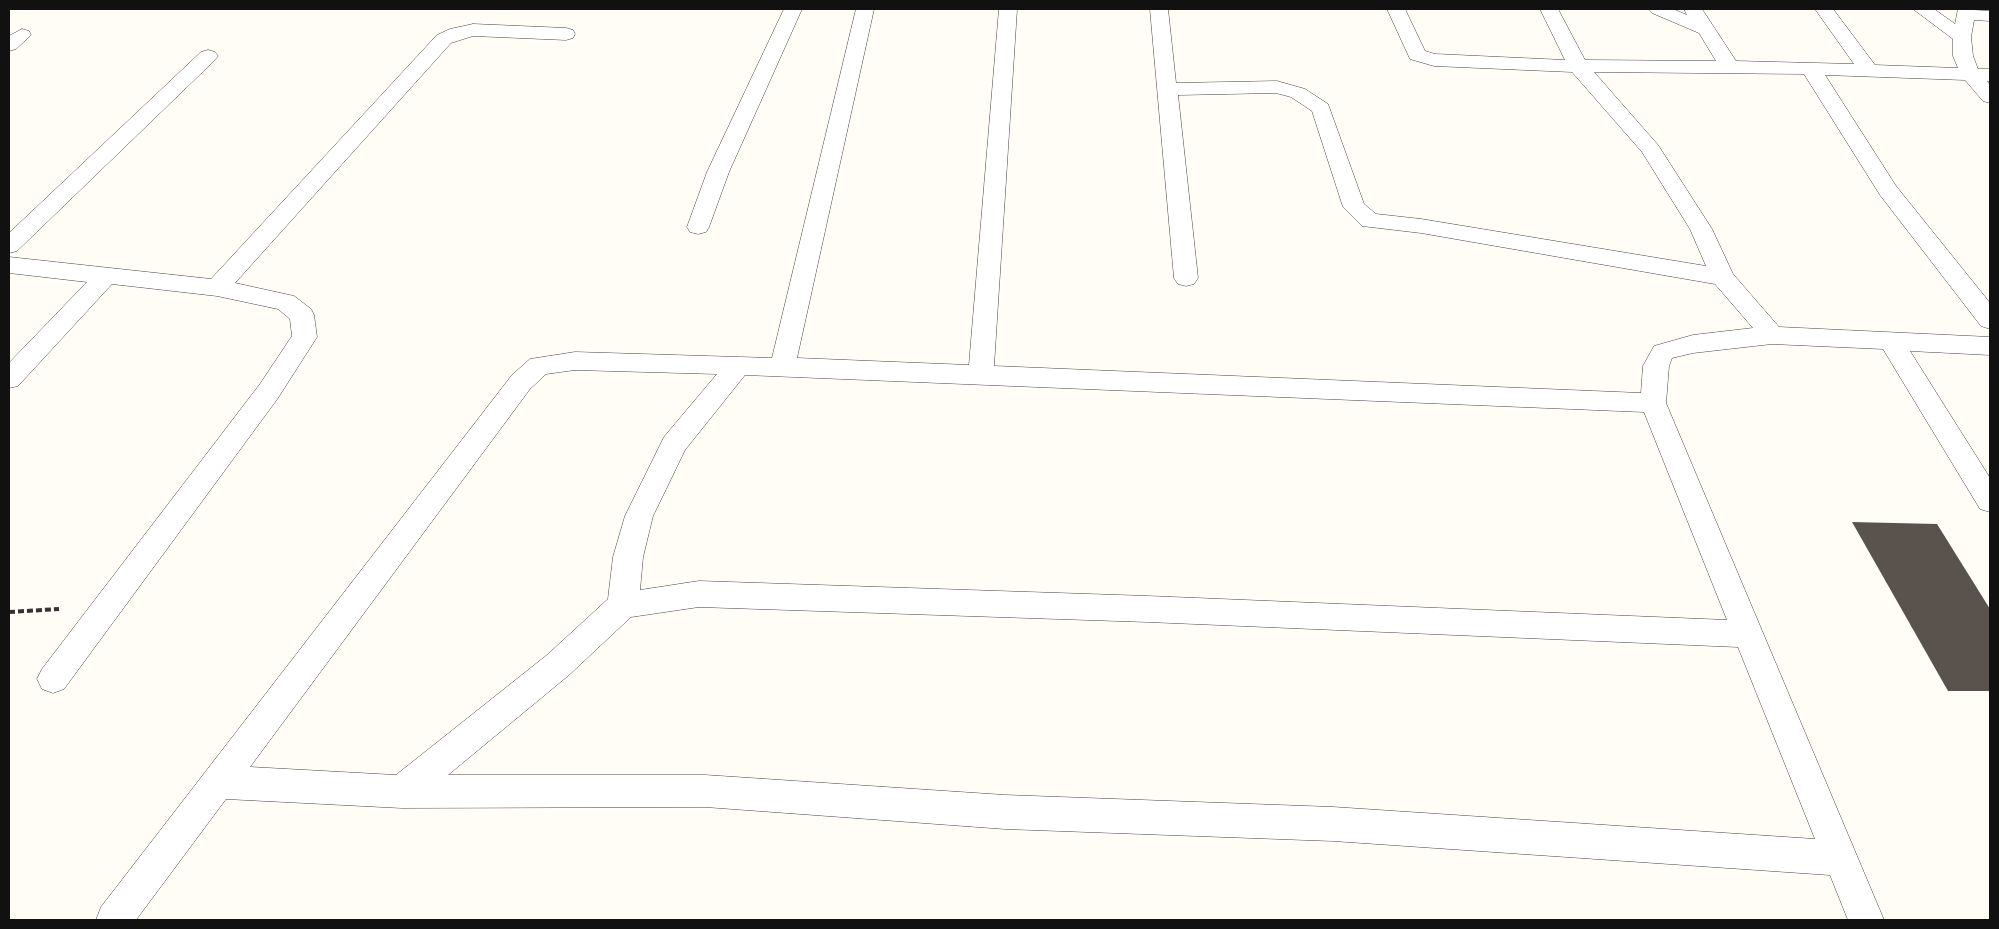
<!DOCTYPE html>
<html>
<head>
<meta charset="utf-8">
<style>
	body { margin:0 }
	#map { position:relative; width:1999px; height:929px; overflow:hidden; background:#fffdf5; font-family:"Zilla Slab",serif }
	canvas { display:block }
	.frame { position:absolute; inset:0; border:10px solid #111; pointer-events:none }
</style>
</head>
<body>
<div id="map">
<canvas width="1999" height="929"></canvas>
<div class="frame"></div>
</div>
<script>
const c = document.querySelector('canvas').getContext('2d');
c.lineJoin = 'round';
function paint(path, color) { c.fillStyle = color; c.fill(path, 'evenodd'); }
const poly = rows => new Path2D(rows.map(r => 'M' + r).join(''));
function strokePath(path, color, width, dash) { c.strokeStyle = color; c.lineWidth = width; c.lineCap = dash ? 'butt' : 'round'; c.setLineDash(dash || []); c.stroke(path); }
paint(poly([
	[1852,522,1937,524,1990,609,1990,691,1948,691]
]), '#5a524d');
const minor = poly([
	[784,9,802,9,729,172,709,227,706,232,698,234,690,232,687,227,707,172,784,9],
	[856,9,874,9,797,358,969,365,999,9,1017,9,994,366,1641,393,1643,366,1654,346,1693,335,1753,328,1715,284,1421,233,1362,226,1343,207,1312,111,1291,97,1276,93,1178,95,1198,278,1194,284,1186,286,1178,284,1174,278,1150,9,1168,9,1176,83,1277,81,1305,89,1328,104,1364,204,1376,214,1421,219,1706,266,1690,229,1642,152,1572,72,1434,66,1410,59,1387,9,1405,9,1425,51,1435,54,1565,60,1540,9,1558,9,1585,60,1716,61,1699,33,1652,13,1649,9,1673,9,1687,15,1684,9,1702,9,1736,61,1854,64,1815,9,1833,9,1875,65,1958,68,1953,56,1953,39,1913,9,1934,9,1955,24,1958,9,1990,11,1990,21,1974,20,1971,37,1973,56,1978,69,1990,69,1990,81,1987,81,1990,85,1990,103,1983,101,1965,80,1825,75,1896,186,1990,303,1990,329,1981,326,1880,195,1804,74,1594,72,1658,145,1712,229,1733,274,1779,327,1990,337,1990,355,1910,351,1990,478,1990,512,1980,509,1883,349,1772,344,1693,353,1672,358,1669,366,1666,403,1884,920,1848,920,1830,875,1333,841,1005,829,705,807,402,808,226,799,136,920,96,920,101,907,512,375,530,359,575,352,772,358,856,9],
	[575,370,717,374,664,437,625,516,613,557,608,599,547,655,396,775,250,767,530,389,546,374,575,370],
	[745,375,1644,412,1727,620,1148,596,699,581,640,590,643,557,653,516,685,450,745,375],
	[699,607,1148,622,1738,647,1815,839,1333,807,1005,795,705,775,448,775,569,675,631,617,699,607],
	[473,24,566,28,573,30,575,34,573,38,566,40,473,36,451,43,235,283,294,296,311,309,314,315,317,337,278,398,64,689,53,693,42,689,37,679,42,669,260,384,292,336,290,319,278,309,217,296,112,284,18,386,9,388,9,363,87,282,9,273,9,257,211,279,437,35,450,29,473,24],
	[22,29,29,31,31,35,16,49,9,51,9,36,22,29],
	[208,50,215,52,218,56,215,60,17,251,9,253,9,233,201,52,208,50]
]);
strokePath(minor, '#444', 1);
strokePath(poly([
	[9,612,59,609]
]), '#333', 4, [6, 3]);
paint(minor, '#fff');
</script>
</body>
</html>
